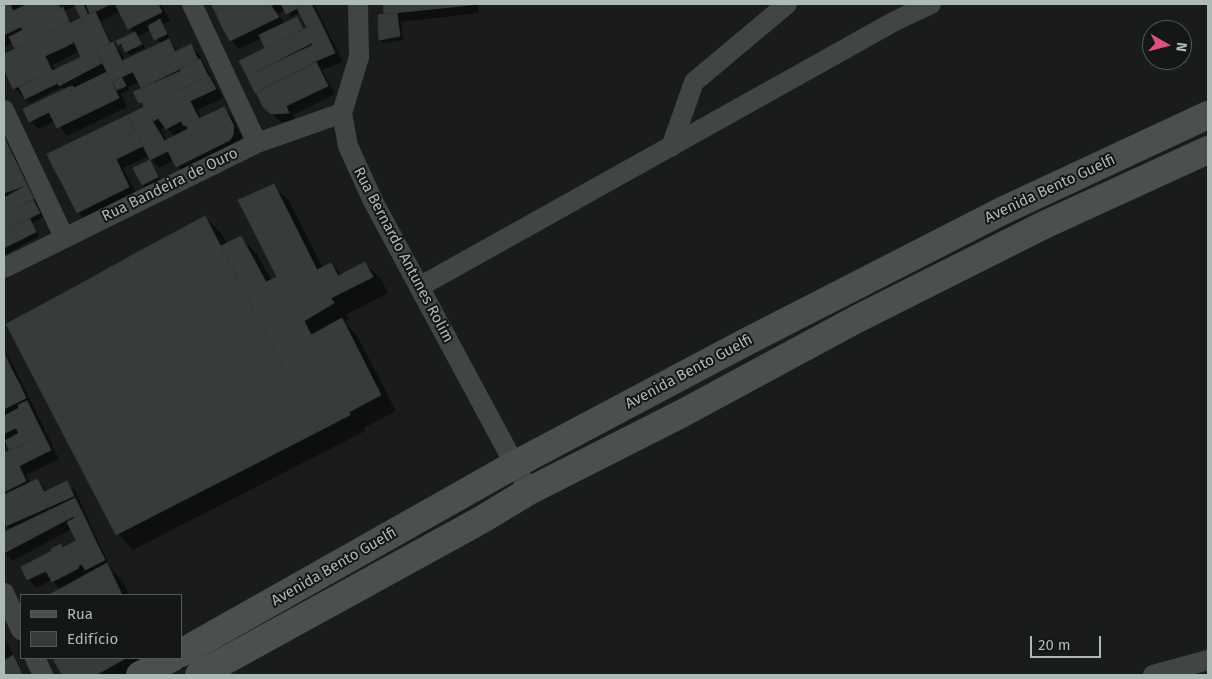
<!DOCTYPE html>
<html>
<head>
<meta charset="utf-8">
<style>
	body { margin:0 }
	#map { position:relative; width:1212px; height:679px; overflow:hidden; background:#1a1c1c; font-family:"Fira Sans",sans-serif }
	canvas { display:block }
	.frame { position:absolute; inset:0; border:5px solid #aebab6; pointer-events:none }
	.legend { position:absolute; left:20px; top:594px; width:162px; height:65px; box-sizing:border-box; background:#151717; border:1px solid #525857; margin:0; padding:6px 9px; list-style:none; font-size:15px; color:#aebab6 }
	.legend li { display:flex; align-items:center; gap:10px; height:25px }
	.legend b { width:25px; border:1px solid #525857 }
	.north { position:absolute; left:1142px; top:20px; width:50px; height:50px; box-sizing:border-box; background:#151717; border:1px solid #525857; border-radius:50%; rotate:98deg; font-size:14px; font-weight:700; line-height:20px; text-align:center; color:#aebab6 }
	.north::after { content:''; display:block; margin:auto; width:18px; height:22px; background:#de5083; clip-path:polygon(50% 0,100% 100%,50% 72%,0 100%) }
	.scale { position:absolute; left:1030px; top:636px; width:71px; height:22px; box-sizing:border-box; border:2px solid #aebab6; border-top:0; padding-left:6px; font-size:15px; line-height:18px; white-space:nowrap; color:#aebab6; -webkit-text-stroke:4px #151717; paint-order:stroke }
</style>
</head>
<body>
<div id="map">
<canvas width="1212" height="679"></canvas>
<div class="frame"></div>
<ul class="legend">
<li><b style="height:6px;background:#4a504f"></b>Rua</li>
<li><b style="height:14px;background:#373b3b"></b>Edifício</li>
</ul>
<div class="north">N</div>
<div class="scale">20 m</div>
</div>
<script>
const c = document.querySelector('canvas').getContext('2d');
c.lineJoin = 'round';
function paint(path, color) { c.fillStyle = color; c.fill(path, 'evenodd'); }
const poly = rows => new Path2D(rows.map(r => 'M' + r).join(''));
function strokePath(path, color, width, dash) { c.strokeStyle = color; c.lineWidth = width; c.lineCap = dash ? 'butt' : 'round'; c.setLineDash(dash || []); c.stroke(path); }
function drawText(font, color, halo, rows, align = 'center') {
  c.font = font + ' "Fira Sans",sans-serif'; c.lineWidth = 4; c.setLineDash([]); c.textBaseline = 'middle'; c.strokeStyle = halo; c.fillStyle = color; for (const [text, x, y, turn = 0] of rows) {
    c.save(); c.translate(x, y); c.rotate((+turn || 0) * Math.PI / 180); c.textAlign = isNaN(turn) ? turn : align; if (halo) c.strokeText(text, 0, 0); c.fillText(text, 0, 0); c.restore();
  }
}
paint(poly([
	[4,4,84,4,89,8,87,4,161,4,170,21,163,24,170,38,167,39,178,52,191,46,199,54,223,98,197,110,202,119,224,108,232,117,242,136,241,144,185,175,174,160,159,168,149,156,123,168,137,195,86,220,78,212,49,154,145,108,140,102,142,89,139,82,128,87,129,90,121,94,127,107,67,136,55,121,39,129,30,121,66,90,62,87,30,103,14,88,4,66,4,56,16,50,13,42,4,47],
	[76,5,84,24,72,24,65,11],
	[121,11,134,34,119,44,130,55,145,48,139,36,151,30,161,44,125,61,121,52,111,44,101,21],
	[80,51,83,57,55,71,52,65],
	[166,127,175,137,167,141,161,129],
	[213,4,314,4,343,62,322,70,335,94,293,115,296,121,281,122,264,107,241,61,267,48,262,38,239,49,231,40],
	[286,10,291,17,301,12,308,28,304,30,297,19,285,24,278,14],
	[384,4,478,4,479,13,401,22,403,40,384,43,380,39,386,15],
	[4,138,11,145,41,208,39,209,43,217,32,223,39,236,4,255],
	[149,162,161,181,147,188,143,184],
	[273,185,289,201,323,268,331,264,342,275,365,263,381,279,388,293,346,315,349,319,344,322,357,336,396,411,364,428,365,431,133,550,118,534,8,325,205,217,221,233,227,244,240,237,256,253,272,281,279,277],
	[4,351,12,363,59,459,26,475,30,483,37,480,47,492,67,483,75,491,111,569,122,580,129,595,51,595,61,590,52,580,36,588,28,579,60,546,63,549,78,541,72,529,12,561,4,552,4,534,11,530,4,523,4,455,11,451,8,444,4,446],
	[4,636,5,638,24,675,4,675],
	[55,658,160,658,139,675,63,675]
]), '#0007');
const building = poly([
	[4,4,14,4,10,5,13,11,4,15,4,4],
	[28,4,58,4,60,8,4,35,4,15,28,4],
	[74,4,83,4,88,15,81,18,74,4],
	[86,4,111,4,90,14,86,4],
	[115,4,158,4,162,12,128,29,115,4],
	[211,4,236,4,216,13,211,4],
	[236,4,239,5,275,4,223,29,216,13,236,4],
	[281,4,306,4,286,14,281,4],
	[306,4,311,4,320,21,307,28,297,8,306,4],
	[383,4,471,4,471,5,384,14,383,4],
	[271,6,279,17,230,41,223,29,271,6],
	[63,7,70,23,50,33,43,16,63,7],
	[95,11,110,44,96,50,81,18,95,11],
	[397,13,400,36,379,40,378,15,397,13],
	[43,16,50,33,15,49,9,37,23,30,21,27,43,16],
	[297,17,303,29,265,48,259,35,297,17],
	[81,18,96,50,81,57,74,42,67,46,58,29,81,18],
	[160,19,167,34,154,40,148,26,160,19],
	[320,21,328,38,313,45,312,43,247,76,239,61,320,21],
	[58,29,67,46,45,56,52,71,13,89,4,69,4,54,58,29],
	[135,32,142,44,125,52,121,43,118,45,116,41,135,32],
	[328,38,335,53,311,63,312,65,255,93,247,76,328,38],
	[169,39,175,52,128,74,122,61,169,39],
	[113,42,128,74,112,82,96,50,113,42],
	[191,44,198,60,141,88,133,72,191,44],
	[96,50,102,63,59,86,52,71,96,50],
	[200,59,208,76,144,107,142,102,139,103,133,92,181,71,180,68,200,59],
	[316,62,328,86,286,106,289,113,271,114,263,107,256,92,316,62],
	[52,71,58,83,25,99,19,87,52,71],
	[107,72,112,82,76,99,69,87,73,86,74,88,107,72],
	[209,76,216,89,190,101,199,119,184,126,181,121,166,129,158,118,154,121,150,117,144,107,209,76],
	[122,78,126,86,117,90,113,82,122,78],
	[112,82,119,98,57,128,49,112,112,82],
	[69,87,76,99,29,122,23,109,69,87],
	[144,107,162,137,143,146,128,115,144,107],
	[224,107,234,126,233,135,230,140,176,167,168,151,150,160,143,146,162,137,164,141,188,129,186,125,224,107],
	[128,115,135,131,54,169,47,154,128,115],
	[135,131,143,146,63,185,54,169,135,131],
	[4,137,11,152,4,156,4,137],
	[11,152,19,168,4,175,4,156,11,152],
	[116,159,129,187,77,213,63,185,116,159],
	[150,160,158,177,142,185,133,168,150,160],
	[19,168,27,185,4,193,4,175,19,168],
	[274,184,317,270,331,263,338,276,365,262,373,277,331,298,334,303,304,321,311,335,342,318,381,395,349,412,350,415,317,432,221,246,241,236,266,282,277,277,238,200,274,184],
	[27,185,34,199,4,214,4,198,27,185],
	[33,200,40,213,11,227,4,214,33,200],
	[4,214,18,241,4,248,4,214],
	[205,216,317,432,249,467,138,252,205,216],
	[30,219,36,232,18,241,11,227,30,219],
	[138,252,249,467,182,501,73,288,138,252],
	[73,288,182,501,116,535,6,324,73,288],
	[4,353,12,370,4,373,4,353],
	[12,370,20,385,4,393,4,373,12,370],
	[20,385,26,398,4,409,4,393,20,385],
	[27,401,43,434,10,451,5,441,19,433,16,428,5,433,4,416,19,408,18,405,27,401],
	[43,434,51,450,19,466,26,481,4,492,4,453,43,434],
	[37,479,44,492,4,511,4,495,37,479],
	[67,481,74,496,6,526,4,511,67,481],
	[75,498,83,514,74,518,74,516,4,553,4,532,75,498],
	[83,514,91,531,75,538,67,522,83,514],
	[91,531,98,546,27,580,21,567,52,551,51,549,61,544,62,548,76,541,75,538,91,531],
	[98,546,105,560,85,570,82,564,78,566,79,568,52,582,46,571,98,546],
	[107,563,122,595,49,595,107,563],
	[13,655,22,674,4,675,4,661,13,655],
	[53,658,126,658,96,675,62,675,53,658]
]);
paint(building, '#373b3b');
strokePath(building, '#343838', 1);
strokePath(poly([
	[192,4,257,143],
	[358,4,359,57,342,113,348,146,373,201,529,491],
	[4,110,64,237],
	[671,147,694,82,787,4],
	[4,268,257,143,342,113],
	[419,287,895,21,931,4],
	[4,593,21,630],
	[35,658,43,675],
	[1153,675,1208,660]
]), '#414645', 20);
strokePath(poly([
	[181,653,514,465,744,343,1002,211,1208,115],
	[140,675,172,658],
	[199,675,481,520,529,491,681,414,857,319,1044,225,1208,150]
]), '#4a504f', 28);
drawText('15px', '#aebab6', '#151717', [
	["Rua Bandeira de Ouro",170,185,-26],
	["Avenida Bento Guelfi",1050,189,-25],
	["Rua Bernardo Antunes Rolim",403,255,62],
	["Avenida Bento Guelfi",689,372,-28],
	["Avenida Bento Guelfi",334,567,-30]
]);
</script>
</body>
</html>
